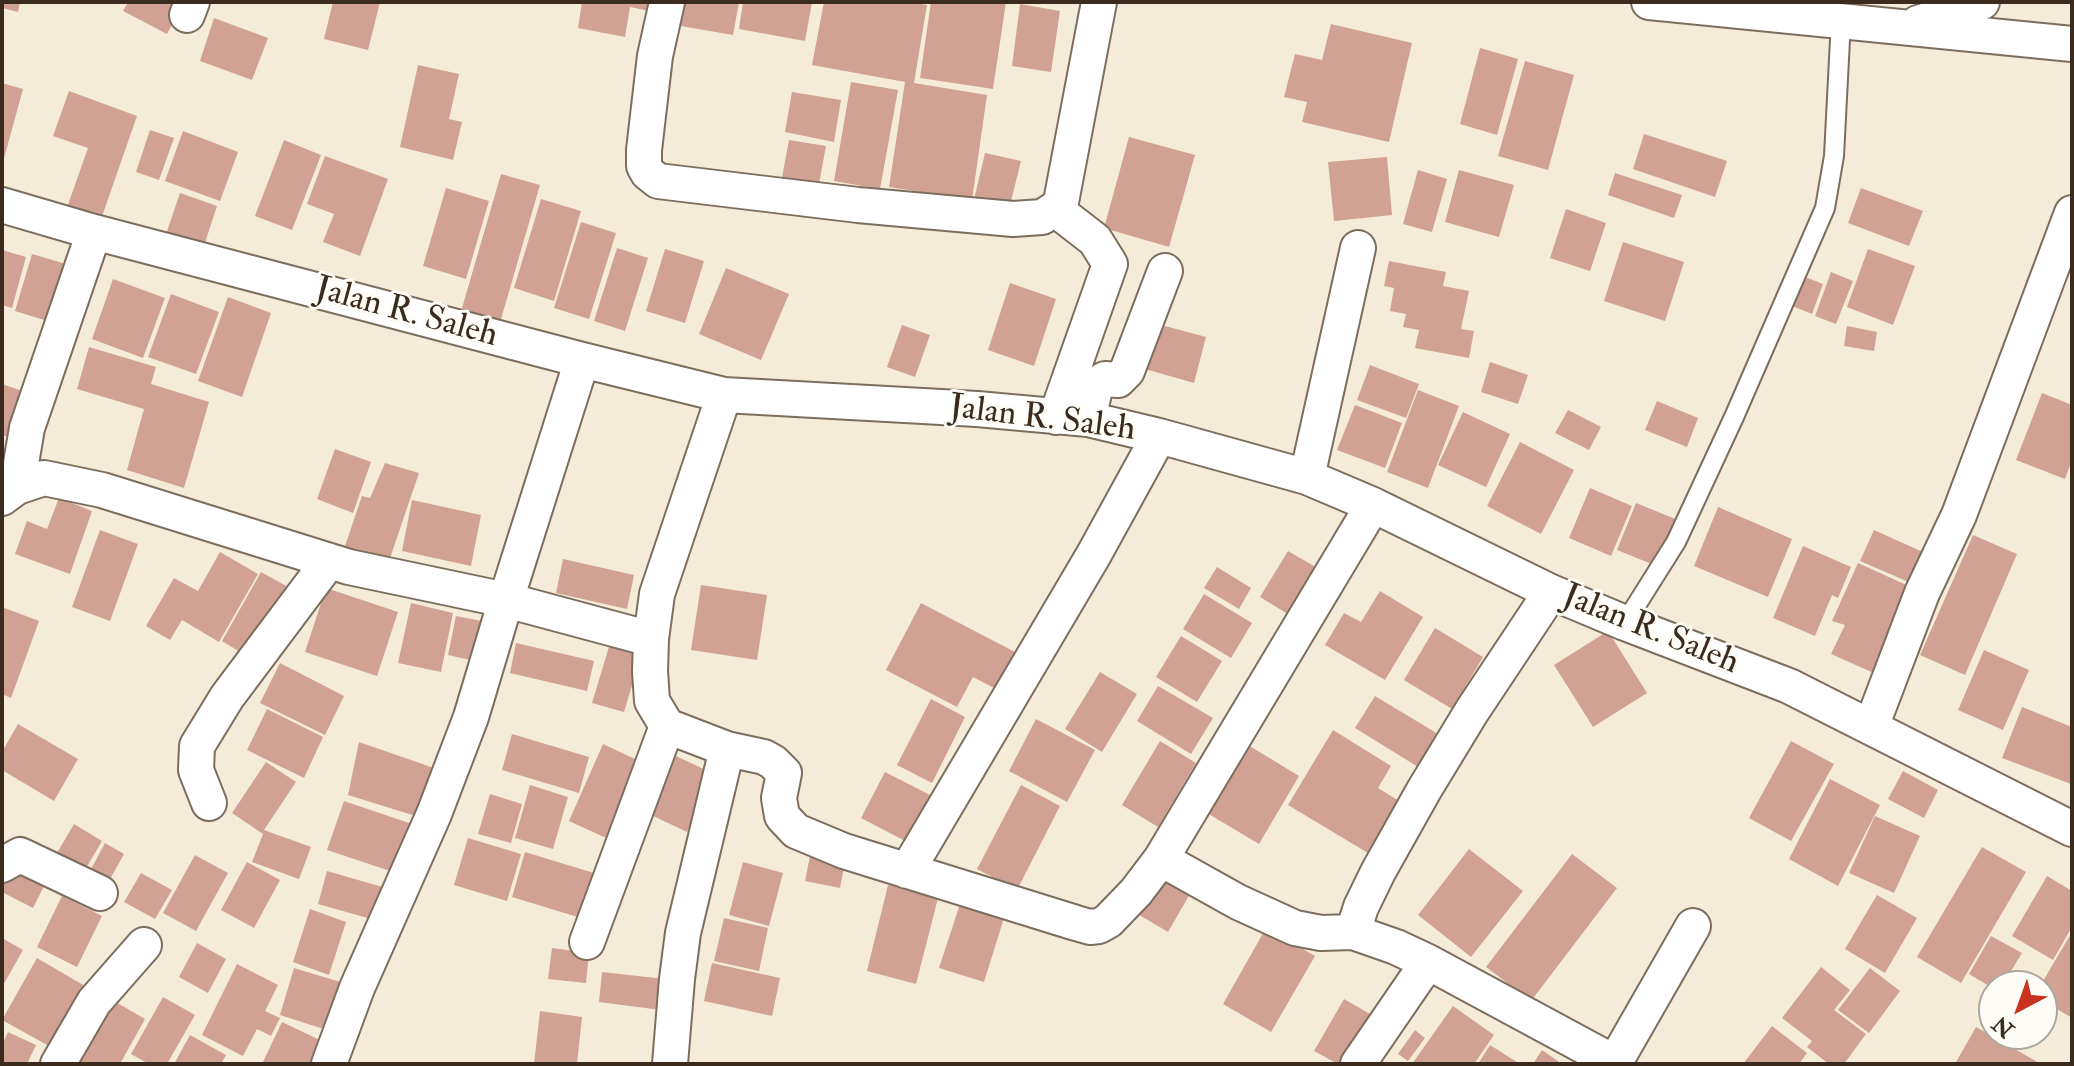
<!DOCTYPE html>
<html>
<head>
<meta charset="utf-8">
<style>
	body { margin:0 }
	#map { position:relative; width:2074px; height:1066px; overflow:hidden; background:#f4ecd8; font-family:"IM FELL Double Pica",serif }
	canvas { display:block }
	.frame { position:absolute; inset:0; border:4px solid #3b2a1e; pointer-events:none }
	.north { position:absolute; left:1978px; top:970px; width:80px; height:80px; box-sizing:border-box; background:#fdfcf7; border:2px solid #afa8a0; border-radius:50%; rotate:221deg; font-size:22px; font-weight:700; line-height:32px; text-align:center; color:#3b2a1e }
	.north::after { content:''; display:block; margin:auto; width:28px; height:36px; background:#c8321e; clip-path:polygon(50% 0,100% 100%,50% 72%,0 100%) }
</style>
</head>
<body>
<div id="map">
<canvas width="2074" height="1066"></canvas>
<div class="frame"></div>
<div class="north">N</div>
</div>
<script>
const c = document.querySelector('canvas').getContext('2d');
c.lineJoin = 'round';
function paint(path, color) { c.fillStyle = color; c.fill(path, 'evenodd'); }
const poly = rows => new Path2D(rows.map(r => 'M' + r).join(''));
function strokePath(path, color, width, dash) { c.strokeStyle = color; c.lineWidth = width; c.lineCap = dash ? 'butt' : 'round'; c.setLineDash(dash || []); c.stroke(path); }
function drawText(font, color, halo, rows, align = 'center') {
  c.font = font + ' "IM FELL Double Pica",serif'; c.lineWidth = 6; c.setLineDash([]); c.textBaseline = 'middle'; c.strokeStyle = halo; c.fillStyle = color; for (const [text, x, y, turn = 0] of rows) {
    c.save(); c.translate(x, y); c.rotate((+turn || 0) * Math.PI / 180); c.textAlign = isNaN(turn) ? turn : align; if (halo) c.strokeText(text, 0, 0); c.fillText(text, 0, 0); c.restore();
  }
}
paint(poly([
	[2,2,20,2,18,12,2,8],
	[128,2,184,2,167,34,123,11],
	[333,2,380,2,368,50,324,39],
	[582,2,650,2,649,11,630,7,625,37,578,28],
	[679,2,739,2,733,35,675,25],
	[743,2,812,2,805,41,739,29],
	[824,2,909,2,927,5,914,83,987,95,972,200,889,187,905,82,812,65],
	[931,2,1006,2,993,89,920,78],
	[1020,4,1060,11,1051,72,1012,66],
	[214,18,268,38,252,80,200,61],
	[1331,24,1412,43,1389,142,1302,122,1307,102,1284,97,1295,54,1322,60],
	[1480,48,1518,59,1497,135,1460,124],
	[1525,61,1574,75,1548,170,1498,156],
	[418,65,459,74,449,119,462,122,453,160,400,147],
	[851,82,898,90,880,189,834,181],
	[2,83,23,89,3,162,2,161],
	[69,91,137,116,99,225,65,213,88,148,53,136],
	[792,92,841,100,834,142,785,132],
	[150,130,174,138,159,180,136,172],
	[183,131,238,152,220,201,165,181],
	[1644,134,1727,161,1715,197,1633,169],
	[1129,137,1195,155,1169,247,1104,228],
	[284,140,321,155,292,230,255,216],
	[789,140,826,146,817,195,780,188],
	[985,153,1021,161,1008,213,973,204],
	[325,156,388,179,360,256,323,242,334,214,307,204],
	[1387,157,1392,215,1334,221,1328,162],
	[1418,170,1447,179,1432,232,1403,224],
	[1459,170,1514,185,1499,237,1445,222],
	[1615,173,1682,195,1674,218,1608,195],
	[501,174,540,185,499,326,460,315],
	[446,188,489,201,466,279,423,266],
	[1861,188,1923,211,1909,246,1848,223],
	[180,193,217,206,201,255,163,243],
	[541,199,581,211,554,301,514,288],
	[1566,209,1606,223,1590,271,1550,258],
	[581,222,616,233,589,319,554,308],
	[1623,242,1684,262,1665,321,1604,301],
	[617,248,648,258,625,331,594,321],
	[665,249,704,261,685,323,646,311],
	[1868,249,1915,266,1893,325,1847,307],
	[2,250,26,257,12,308,2,305],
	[32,254,73,266,57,324,15,311],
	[1389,261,1446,272,1443,286,1469,291,1461,329,1474,331,1469,358,1415,348,1419,330,1403,327,1406,314,1390,311,1394,288,1384,286],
	[726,268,789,294,761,360,699,334],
	[1831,272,1853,281,1836,324,1815,316],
	[1800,275,1823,284,1812,314,1790,305],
	[113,279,165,298,143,358,92,339],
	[1010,283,1056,299,1034,366,988,350],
	[171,294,219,312,196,374,148,357],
	[228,297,271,313,242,397,198,381],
	[1150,322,1206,337,1194,383,1138,367],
	[902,325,930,335,915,377,887,367],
	[1847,326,1877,332,1874,351,1844,346],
	[89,347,156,367,151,384,209,402,184,488,127,470,144,409,77,389],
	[1490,362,1528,375,1518,404,1481,392],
	[1370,365,1419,384,1406,418,1357,400],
	[2,384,28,393,13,439,2,435],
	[1418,390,1459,406,1428,488,1387,472],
	[2042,393,2072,405,2072,460,2065,479,2016,460],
	[1657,401,1698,418,1687,447,1645,430],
	[1355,405,1402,423,1385,468,1337,450],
	[1568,410,1601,427,1589,450,1555,433],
	[1463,412,1510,434,1486,487,1438,465],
	[1520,442,1574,470,1541,534,1487,506],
	[335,449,371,462,353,513,317,499],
	[385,463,419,473,388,564,344,549,362,496,370,498],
	[1590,488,1632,506,1611,556,1569,538],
	[59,498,92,511,70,574,15,554,27,521,47,529],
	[412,500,481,515,471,566,402,551],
	[1636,503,1678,520,1659,567,1617,550],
	[1718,507,1792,539,1768,597,1694,566],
	[100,530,138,544,110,621,72,607],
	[1874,530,1925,553,1911,583,1860,561],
	[1973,535,2017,554,1965,675,1920,655],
	[1803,546,1851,567,1838,598,1832,595,1815,636,1773,618],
	[1288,551,1319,569,1291,616,1260,597],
	[220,552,258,574,219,642,182,620,170,640,146,626,174,578,198,591],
	[563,559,634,575,627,609,556,593],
	[1858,563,1913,588,1876,674,1831,654,1845,625,1832,621],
	[1217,567,1251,588,1239,609,1204,588],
	[261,572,290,588,250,658,222,641],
	[701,585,767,595,757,660,691,650],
	[326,588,398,612,377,676,305,652],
	[1380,591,1423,617,1385,680,1325,645,1344,613,1361,622],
	[1204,594,1252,623,1231,658,1183,629],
	[411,603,453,613,441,672,398,663],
	[921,603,1015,652,996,689,973,677,957,707,886,670],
	[2,607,39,621,11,698,2,694],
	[456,616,487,622,479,662,448,655],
	[1435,628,1483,657,1452,709,1404,680],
	[1608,631,1647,693,1593,727,1554,665],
	[1181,636,1222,661,1197,702,1156,677],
	[611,640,643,649,624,712,592,703],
	[516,643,594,661,587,691,510,673],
	[1984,650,2029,670,2003,730,1958,710],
	[280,663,344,696,325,735,260,703],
	[1100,672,1137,694,1102,752,1065,729],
	[1158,686,1213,718,1191,754,1137,721],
	[1375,696,1443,737,1423,770,1355,728],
	[931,699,965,717,932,783,897,765],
	[2022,707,2072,727,2071,784,2002,758],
	[267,709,323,737,304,778,247,750],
	[1036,719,1095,750,1067,802,1009,771],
	[18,724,78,759,54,801,2,770,2,752],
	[1333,730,1391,766,1378,788,1404,804,1373,856,1288,805],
	[512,734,589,757,579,793,502,770],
	[1160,741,1196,763,1158,827,1122,805],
	[1791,741,1834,764,1791,841,1749,818],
	[359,742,434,768,422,818,348,795],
	[603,744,652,767,617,843,569,821],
	[1248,745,1299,776,1259,844,1207,813],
	[676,756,714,774,687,832,649,814],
	[266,762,296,782,264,830,311,847,299,879,252,862,263,834,232,813],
	[1903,771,1938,790,1924,818,1888,799],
	[885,772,936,798,913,845,861,818],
	[1830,779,1880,805,1838,886,1789,859],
	[530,785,568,797,553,849,515,838],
	[1021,785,1060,806,1017,890,977,869],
	[490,794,522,804,511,843,478,834],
	[344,801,415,825,399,874,327,850],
	[1875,816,1920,836,1894,893,1849,873],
	[74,824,102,841,85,870,57,853],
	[468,838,521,854,507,901,454,885],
	[105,843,124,854,109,881,90,871],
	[1982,847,2026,872,1961,983,1917,957],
	[1469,849,1523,891,1471,957,1418,915],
	[525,852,607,877,594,922,512,897],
	[1572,854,1617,888,1531,1001,1486,967],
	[195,855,228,873,196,931,163,913],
	[810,856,845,862,840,888,805,881],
	[247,862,280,880,254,928,221,910],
	[743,862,783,873,769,926,729,915],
	[14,864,47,880,33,908,2,892,2,888],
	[1162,868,1194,887,1168,932,1136,913],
	[327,871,386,888,378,921,318,904],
	[141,873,172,890,155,919,124,902],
	[2047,876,2072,891,2072,927,2053,960,2012,936],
	[888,885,938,898,916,984,867,971],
	[1877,895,1917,918,1885,973,1845,949],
	[62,896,102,916,77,967,37,947],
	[960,904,1004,918,984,982,939,968],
	[310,909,346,922,329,975,293,962],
	[724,918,768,928,759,971,714,961],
	[1266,928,1315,956,1271,1032,1223,1004],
	[2072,932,2072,1018,2042,1000,2042,986,2040,986],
	[1991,936,2022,953,2002,986,1994,986,1994,989,1969,974],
	[2,938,23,950,2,987],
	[197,943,226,959,208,993,179,977],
	[552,948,589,953,586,983,548,979],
	[37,958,85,986,49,1046,2,1020],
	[712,963,780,978,772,1016,704,1001],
	[237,964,278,985,265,1011,280,1018,271,1036,257,1029,243,1056,202,1035],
	[1821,967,1850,990,1834,1010,1866,1034,1844,1064,1829,1064,1807,1047,1812,1041,1782,1018],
	[294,968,347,984,333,1032,280,1015],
	[1870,968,1900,991,1869,1033,1838,1010],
	[602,972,665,979,661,1010,599,1002],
	[163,997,195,1015,167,1064,149,1064,131,1054],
	[109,998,145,1019,120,1064,71,1064],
	[1344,999,1377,1018,1351,1064,1338,1064,1314,1051],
	[1453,1006,1494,1035,1474,1064,1412,1064],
	[540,1011,582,1017,577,1064,534,1064],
	[282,1022,326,1043,316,1064,262,1064],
	[1772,1026,1807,1053,1799,1064,1743,1064],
	[1976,1027,2041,1064,1955,1064],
	[1415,1030,1425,1038,1408,1061,1398,1054],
	[8,1032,36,1045,27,1064,2,1064,2,1045],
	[190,1035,226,1055,221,1064,174,1064],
	[1490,1045,1520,1064,1478,1064],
	[1542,1050,1562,1064,1533,1064]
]), '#d1a293');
const lane = poly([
	[1625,623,1676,542,1734,417,1825,208,1834,156,1841,20]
]);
const street = poly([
	[667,2,655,56,644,150,644,166,648,173,658,181,858,205,1013,219,1042,217,1055,209,1061,202,1099,2],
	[1649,2,2072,44],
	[187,15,192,2],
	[1918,23,1982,2],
	[2,205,94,232,582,360,724,395,977,409,1088,419,1159,436,1307,477,1373,505,1551,592,1625,623,1789,686,2072,829],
	[1055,209,1095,240,1110,264,1056,417],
	[724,395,657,594,651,639,650,671,652,701,667,726,727,749,764,757,773,762,784,773,779,798,782,816,796,831,844,851,1076,923,1090,927,1099,926,1108,921,1136,892,1161,859,1238,902,1295,928,1321,933,1353,932],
	[1088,419,1095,389,1098,383,1105,379,1118,380,1127,371,1165,271],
	[1307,477,1358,248],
	[17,487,27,428,94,232],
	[2,498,17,487,44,478,102,490,349,567,506,600,651,639],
	[1551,592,1472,711,1424,790,1378,872,1361,907,1353,932,1396,947,1428,962,1617,1064],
	[1871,727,1922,593,1959,515,2072,213],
	[209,803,196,770,197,746,227,697,329,561],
	[1161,859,1373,505],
	[2,865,20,855,100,893],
	[907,871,1093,556,1159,436],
	[587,942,667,726],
	[58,1064,94,1002,144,945],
	[329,1064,357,988,434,814,471,717,506,600,582,360],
	[670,1064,677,979,683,933,727,749],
	[1358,1064,1428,962],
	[1614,1064,1693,926]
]);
strokePath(lane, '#7c6e5f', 22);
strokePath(street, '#7c6e5f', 38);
strokePath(lane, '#fff', 18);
strokePath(street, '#fff', 34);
drawText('34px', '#3b2a1e', '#fdfcf7', [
	["Jalan R. Saleh",406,314,15],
	["Jalan R. Saleh",1042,420,7],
	["Jalan R. Saleh",1650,631,22]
]);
</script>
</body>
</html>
